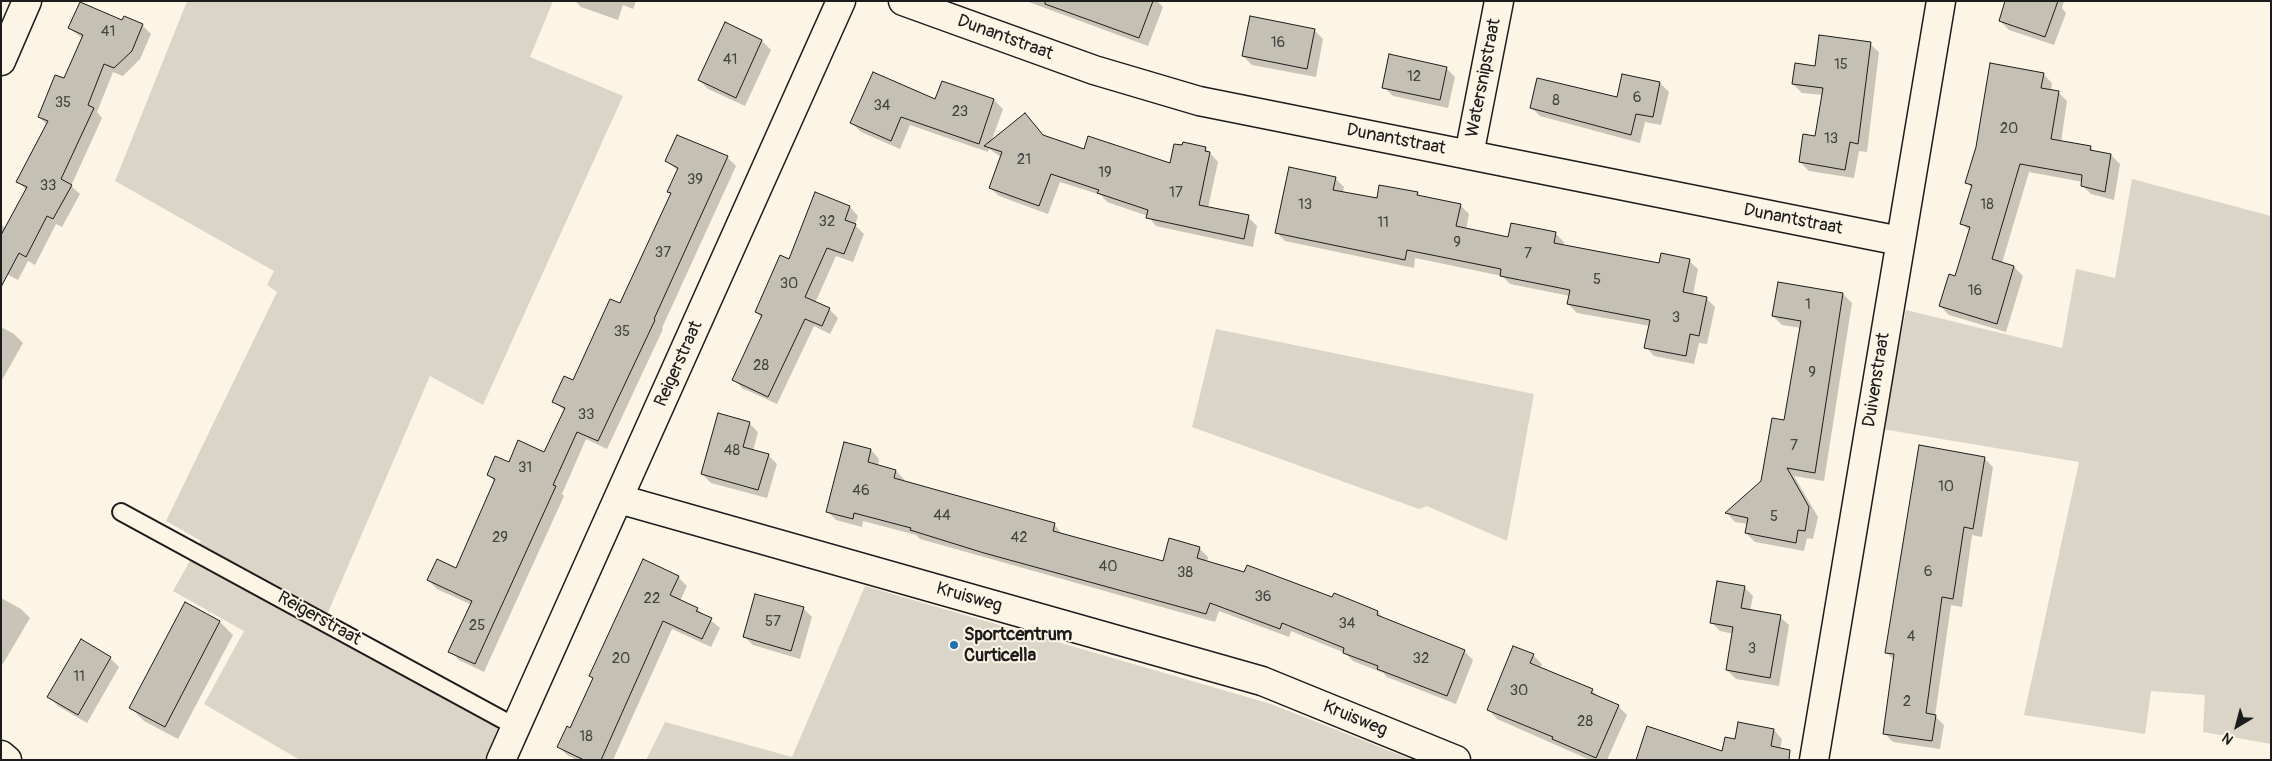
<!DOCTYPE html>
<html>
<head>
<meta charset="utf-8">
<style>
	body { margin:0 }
	#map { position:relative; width:2272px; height:761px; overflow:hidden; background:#fcf5e5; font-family:Pangolin,sans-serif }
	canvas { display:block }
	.frame { position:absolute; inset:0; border:2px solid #1c1c1c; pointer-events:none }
	.north { position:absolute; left:2212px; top:701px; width:50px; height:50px; -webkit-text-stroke:4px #fcf5e5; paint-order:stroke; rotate:217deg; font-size:14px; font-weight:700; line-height:20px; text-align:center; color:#1c1c1c }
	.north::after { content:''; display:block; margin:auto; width:18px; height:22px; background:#1c1c1c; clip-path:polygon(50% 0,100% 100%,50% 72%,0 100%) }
</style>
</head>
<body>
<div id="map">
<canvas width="2272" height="761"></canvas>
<div class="frame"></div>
<div class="north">N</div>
</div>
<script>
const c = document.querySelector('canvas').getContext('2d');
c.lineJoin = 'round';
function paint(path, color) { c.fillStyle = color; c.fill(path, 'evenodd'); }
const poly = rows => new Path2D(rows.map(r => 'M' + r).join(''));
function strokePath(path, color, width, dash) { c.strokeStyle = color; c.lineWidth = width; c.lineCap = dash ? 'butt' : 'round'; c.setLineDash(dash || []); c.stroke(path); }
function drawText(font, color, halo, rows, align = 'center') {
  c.font = font + ' Pangolin,sans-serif'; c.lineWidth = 4; c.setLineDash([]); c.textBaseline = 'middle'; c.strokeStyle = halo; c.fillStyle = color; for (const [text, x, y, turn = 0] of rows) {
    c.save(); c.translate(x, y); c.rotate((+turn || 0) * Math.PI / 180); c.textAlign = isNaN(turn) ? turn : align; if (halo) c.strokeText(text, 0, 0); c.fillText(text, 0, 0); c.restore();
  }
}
paint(poly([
	[187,1,553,1,530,57,623,96,483,405,430,376,326,617,506,714,484,760,300,760,204,704,244,631,173,591,201,541,166,521,277,292,267,285,274,271,115,181],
	[2132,179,2271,216,2271,744,2203,732,2205,695,2151,691,2145,734,2024,715,2079,462,1882,429,1906,310,2062,348,2076,269,2115,278],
	[1216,329,1534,394,1507,541,1427,506,1419,509,1192,427],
	[865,586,1271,704,1413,760,646,760,665,722,792,757]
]), '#dbd5c8');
paint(poly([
	[575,1,636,1,633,9,623,5,618,20,581,7],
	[1026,1,1157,1,1163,7,1148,46],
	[2007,1,2064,1,2062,8,2066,13,2054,45,2009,30,2000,21],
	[122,22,142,25,151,34,140,59,123,76,113,72,97,112,102,118,71,186,80,194,62,227,56,224,35,265,28,261,18,280,1,271,1,225,6,228,26,190,18,181,47,125,39,117,65,80,83,39,69,28],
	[725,24,762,41,771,50,745,106,708,89,699,80],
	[1314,30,1323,39,1316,77,1252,65,1243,56],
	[1870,44,1879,52,1867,152,1859,151,1854,178,1809,171,1800,162,1816,137,1823,95,1802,93,1793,84,1816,67],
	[1446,68,1455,77,1448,108,1393,96,1384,87],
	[2043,74,2052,83,2051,91,2058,92,2067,101,2061,142,2090,147,2095,152,2111,155,2120,164,2114,200,2091,194,2082,185,2083,182,2029,172,2002,263,2014,267,2023,276,2006,332,1949,315,1940,306,1956,278,1970,231,1962,224,1972,188,1967,183],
	[1623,75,1660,83,1669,92,1661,125,1645,122,1640,143,1540,116,1531,107,1618,98],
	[943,82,994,100,1003,109,991,142,1025,114,1045,137,1084,151,1171,164,1205,148,1218,162,1208,208,1248,217,1257,226,1253,247,1156,226,1148,216,1107,202,1101,195,1060,182,1048,214,999,196,990,188,1001,157,989,149,988,152,910,125,900,149,861,132,852,123,936,101],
	[727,157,736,166,662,328,663,329,607,449,586,439,562,494,564,496,484,672,459,660,450,651,472,605,437,589,428,580,456,569,495,482,488,475,510,463,545,453,565,411,553,401,574,382,620,305,672,195,668,191,678,171,667,161],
	[1335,178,1344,187,1343,193,1378,199,1417,193,1422,198,1460,205,1469,214,1466,229,1509,238,1555,233,1564,242,1563,246,1660,264,1689,261,1698,269,1693,295,1706,298,1715,307,1707,344,1699,343,1694,364,1654,356,1646,347,1650,326,1577,313,1568,304,1570,296,1510,284,1502,276,1415,258,1414,268,1285,241,1276,232],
	[850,207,858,216,855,225,864,234,853,262,836,256,815,303,829,309,838,318,830,334,814,326,777,404,742,388,734,379,762,318,756,312,790,260],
	[1779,283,1843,294,1852,303,1824,481,1794,476,1818,517,1813,539,1807,538,1804,551,1755,542,1746,533,1748,524,1735,522,1727,513,1762,482,1785,422,1801,328,1782,325,1773,316],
	[1,327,14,334,23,343,2,380],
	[749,423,758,432,753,451,768,455,777,464,767,498,711,483,702,474],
	[871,450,879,459,878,466,896,471,905,480,904,482,1054,524,1063,535,1164,563,1170,540,1200,549,1208,557,1207,562,1378,612,1385,620,1464,651,1473,660,1456,704,1387,677,1383,673,1353,661,1345,653,1291,631,1289,637,1219,611,1215,622,920,539,916,535,863,521,862,527,836,520,827,511],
	[1984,458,1993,467,1982,537,1972,535,1962,607,1951,605,1935,716,1944,725,1940,749,1893,742,1884,733,1895,661,1886,652],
	[678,577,687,586,680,601,697,609,720,628,711,647,672,629,613,760,577,760,567,755,559,747],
	[1744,587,1753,596,1750,611,1780,617,1789,625,1779,686,1736,679,1727,670,1734,634,1720,631,1711,622],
	[1,598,21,609,30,618,1,667],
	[186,604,220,622,233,635,178,739,144,721,131,708],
	[803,608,812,617,800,659,753,645,744,636],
	[81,641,110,658,119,667,87,723,58,706,49,697],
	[1533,655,1542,664,1540,669,1592,690,1600,698,1618,706,1627,715,1607,760,1590,760,1497,719,1489,710],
	[1774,730,1782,739,1778,760,1723,752,1736,740]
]), '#0003');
const building = poly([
	[1045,1,1153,1,1139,38,1045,4,1045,1],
	[2005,1,2058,1,2045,37,1999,21,2005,1],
	[80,2,122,20,124,16,143,24,132,51,114,68,104,64,88,105,94,108,61,179,72,185,53,219,47,216,26,257,19,253,1,287,1,235,27,187,16,182,48,121,38,117,55,75,64,78,83,35,68,28,80,2],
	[1250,16,1315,29,1307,69,1242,56,1250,16],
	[725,22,762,40,736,98,698,80,725,22],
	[1819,35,1871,42,1858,144,1850,142,1845,170,1799,162,1803,134,1815,136,1823,88,1792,84,1795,63,1815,66,1819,35],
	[1389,54,1447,67,1440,100,1382,88,1389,54],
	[1990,63,2044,73,2041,88,2059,91,2051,139,2091,146,2090,150,2111,154,2105,192,2081,186,2082,175,2020,164,1992,259,2014,266,1997,324,1939,306,1949,274,1955,276,1970,227,1960,224,1972,185,1965,183,1976,147,1990,63],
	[873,72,935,99,942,81,994,99,979,144,901,117,891,141,850,123,873,72],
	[1622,74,1660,82,1653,117,1636,114,1631,135,1530,108,1537,78,1617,97,1622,74],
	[1025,113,1043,135,1084,149,1088,136,1170,163,1174,144,1182,145,1183,142,1206,147,1205,151,1210,152,1199,205,1249,215,1244,239,1146,218,1148,210,1097,193,1099,190,1051,174,1039,206,989,188,1002,152,984,146,1025,113],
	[677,135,728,156,654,319,655,320,598,441,577,432,553,485,556,486,475,664,448,652,472,601,427,580,437,559,456,568,495,479,487,475,495,456,509,462,518,440,544,452,565,408,552,402,564,376,573,380,610,299,620,303,671,193,667,192,678,168,665,161,677,135],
	[1289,167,1336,177,1333,190,1377,198,1379,185,1418,192,1417,195,1461,204,1456,226,1508,237,1511,223,1556,232,1554,243,1659,263,1661,253,1690,259,1683,292,1707,297,1699,336,1690,334,1686,356,1644,348,1650,320,1567,304,1570,290,1500,276,1501,269,1407,250,1405,260,1275,233,1289,167],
	[815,192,850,206,845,220,856,224,844,254,827,248,805,297,830,308,822,326,805,319,768,397,732,380,762,315,755,312,780,255,789,259,815,192],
	[1778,282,1843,293,1815,473,1787,468,1809,507,1805,531,1798,530,1796,543,1745,533,1748,518,1725,513,1761,481,1772,418,1784,420,1801,321,1772,316,1778,282],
	[718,413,750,422,743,447,769,454,758,490,701,474,718,413],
	[844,442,871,449,868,462,896,470,894,478,1055,523,1053,531,1163,561,1169,538,1200,547,1197,558,1244,572,1247,565,1332,597,1334,593,1378,611,1377,615,1465,650,1447,696,1377,669,1378,666,1343,653,1344,648,1282,623,1280,629,1210,603,1206,614,984,553,910,530,911,528,854,513,853,519,826,512,844,442],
	[1919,445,1985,457,1973,529,1964,527,1953,599,1942,597,1926,713,1936,715,1932,741,1883,734,1894,654,1885,653,1919,445],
	[643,559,679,576,670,595,698,608,696,611,712,618,702,639,663,621,601,760,584,760,557,747,567,726,570,728,593,678,589,676,643,559],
	[1717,581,1745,586,1741,608,1781,615,1770,678,1726,670,1733,627,1710,623,1717,581],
	[755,594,804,607,791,651,743,637,755,594],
	[185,602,220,621,165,727,129,708,185,602],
	[81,639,111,657,78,715,47,697,81,639],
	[1513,646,1534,654,1530,663,1593,689,1591,693,1619,705,1596,758,1552,739,1553,737,1487,710,1513,646],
	[1738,722,1774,729,1771,746,1790,750,1789,760,1636,760,1647,726,1722,751,1725,737,1735,739,1738,722]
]);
paint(building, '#c4c0b3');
strokePath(building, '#1c1c1c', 1);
const lane = poly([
	[121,512,516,727]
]);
const street = poly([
	[903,1,1094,70,1199,101,1900,241],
	[1,61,27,1],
	[1469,155,1499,1],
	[619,499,1262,681,1456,760],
	[1,755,7,760],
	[501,760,841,1],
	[1814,760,1941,1]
]);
strokePath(lane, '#1c1c1c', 20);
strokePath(street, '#1c1c1c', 31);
strokePath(lane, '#fcf5e5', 16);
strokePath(street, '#fcf5e5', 28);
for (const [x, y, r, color] of [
	[954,645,5,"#1f6fb2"]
]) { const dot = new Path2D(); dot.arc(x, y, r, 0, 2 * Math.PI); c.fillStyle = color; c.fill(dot); strokePath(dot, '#fcf5e5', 2); }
drawText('15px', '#464542', null, [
	["41",108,32],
	["16",1278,43],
	["41",730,60],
	["15",1841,65],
	["12",1414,77],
	["6",1637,98],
	["8",1556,101],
	["35",63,103],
	["34",882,106],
	["23",960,112],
	["20",2009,129],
	["13",1831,139],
	["21",1024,160],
	["19",1105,173],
	["39",695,180],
	["33",48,186],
	["17",1176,193],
	["13",1305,205],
	["18",1987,205],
	["32",827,222],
	["11",1383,223],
	["9",1457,243],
	["37",663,253],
	["7",1528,254],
	["5",1597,280],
	["30",789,284],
	["16",1975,291],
	["1",1808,305],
	["3",1676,318],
	["35",622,332],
	["28",761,366],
	["9",1812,373],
	["33",586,415],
	["7",1794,446],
	["48",732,451],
	["31",525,468],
	["10",1946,487],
	["46",861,491],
	["44",942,516],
	["5",1774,517],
	["29",500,538],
	["42",1019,538],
	["40",1108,567],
	["6",1928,572],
	["38",1185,573],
	["36",1263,597],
	["22",652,599],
	["57",773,622],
	["34",1347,624],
	["25",477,626],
	["4",1911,637],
	["3",1752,649],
	["20",621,659],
	["32",1421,659],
	["11",79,677],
	["30",1519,691],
	["2",1907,702],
	["28",1585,722],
	["18",586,737]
]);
drawText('18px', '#1c1c1c', '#fcf5e5', [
	["Dunantstraat",1005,38,20],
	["Watersnipstraat",1484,78,-79],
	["Dunantstraat",1396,140,11],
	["Dunantstraat",1793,220,11],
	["Reigerstraat",679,364,-66],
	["Duivenstraat",1877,380,-81],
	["Kruisweg",969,598,16],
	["Reigerstraat",319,619,29],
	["Kruisweg",1355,719,22]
]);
drawText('bold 18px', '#1c1c1c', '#fcf5e5', [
	["Sportcentrum",964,635],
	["Curticella",964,656]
], 'left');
</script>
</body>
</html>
